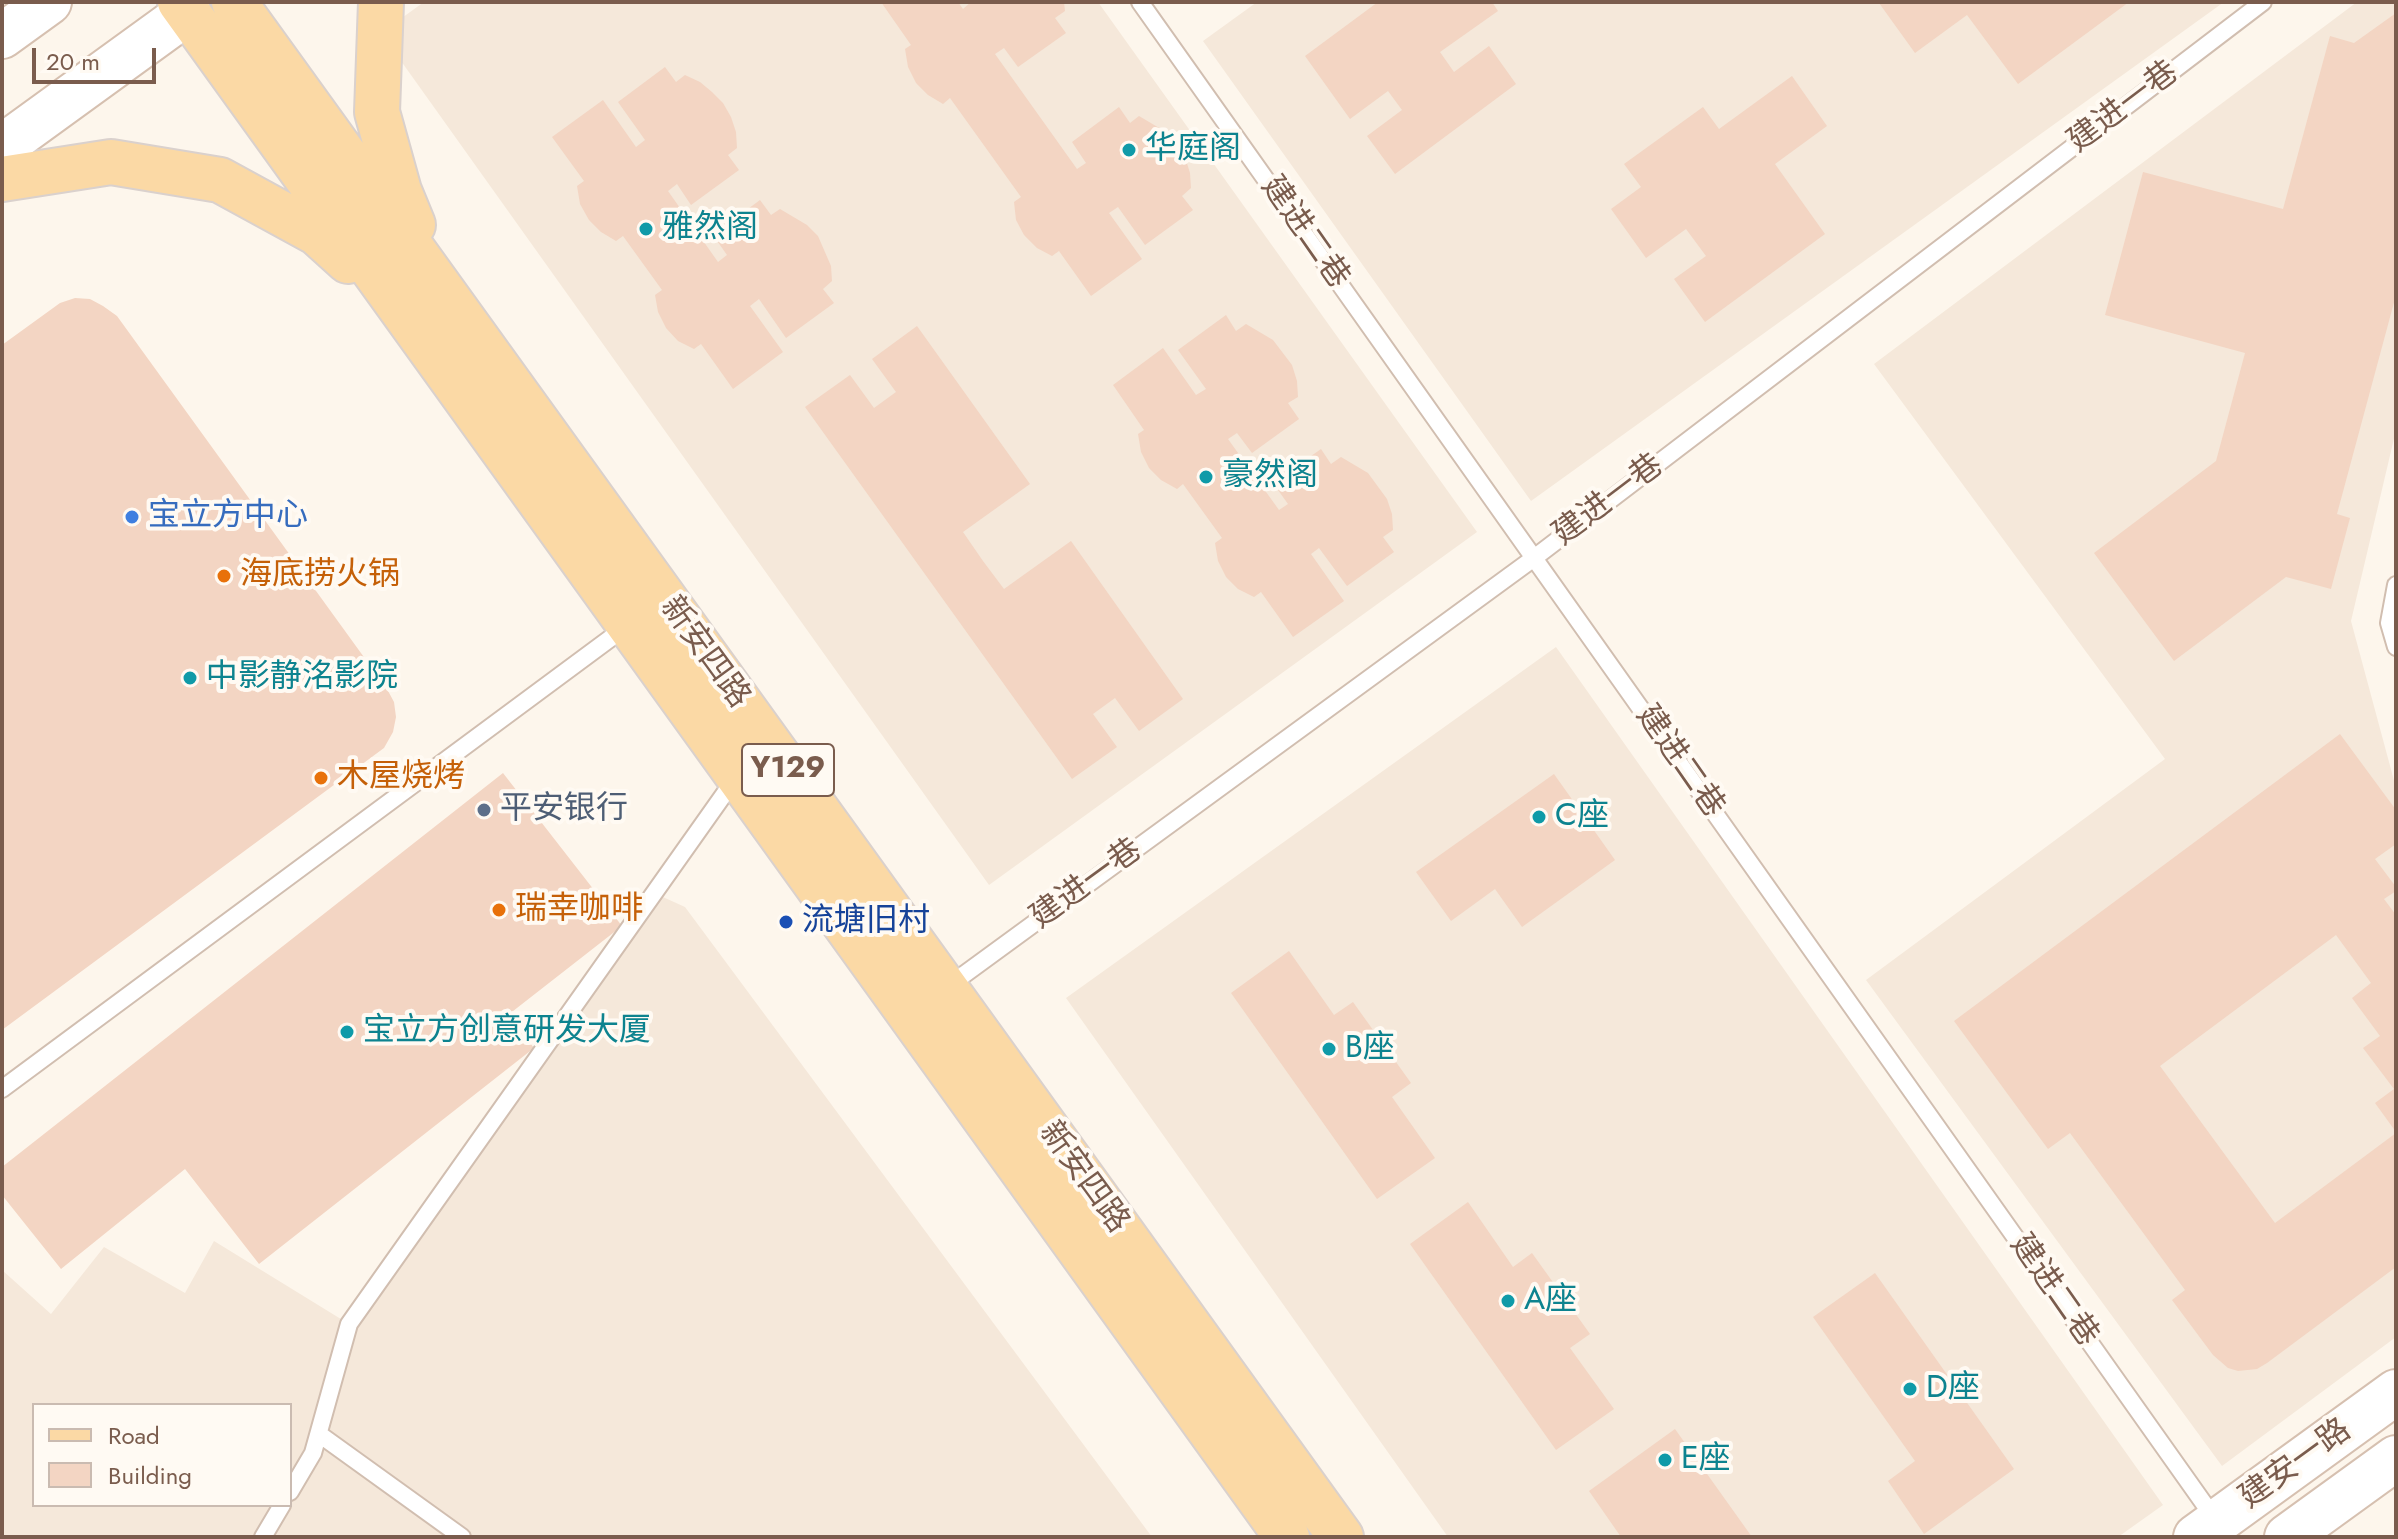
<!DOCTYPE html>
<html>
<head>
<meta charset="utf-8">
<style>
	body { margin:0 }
	#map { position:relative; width:2398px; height:1539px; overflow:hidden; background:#fdf6ec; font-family:Jost,sans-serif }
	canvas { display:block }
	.frame { position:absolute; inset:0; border:4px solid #7a5c4d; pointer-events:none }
	.legend { position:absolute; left:32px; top:1403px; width:260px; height:104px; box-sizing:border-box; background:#fffaf3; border:2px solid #cabbb1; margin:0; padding:10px 14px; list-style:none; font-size:24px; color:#7a5c4d }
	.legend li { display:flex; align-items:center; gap:16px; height:40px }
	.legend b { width:40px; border:2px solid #cabbb1 }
	.scale { position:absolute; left:32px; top:48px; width:124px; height:36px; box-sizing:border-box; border:4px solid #7a5c4d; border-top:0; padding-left:10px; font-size:24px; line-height:28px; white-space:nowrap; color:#7a5c4d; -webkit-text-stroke:6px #fffaf3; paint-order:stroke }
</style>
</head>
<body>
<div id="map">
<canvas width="2398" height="1539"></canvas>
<div class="frame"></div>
<ul class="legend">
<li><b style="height:10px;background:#fbd9a5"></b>Road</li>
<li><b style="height:22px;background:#f3d5c3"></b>Building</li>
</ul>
<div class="scale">20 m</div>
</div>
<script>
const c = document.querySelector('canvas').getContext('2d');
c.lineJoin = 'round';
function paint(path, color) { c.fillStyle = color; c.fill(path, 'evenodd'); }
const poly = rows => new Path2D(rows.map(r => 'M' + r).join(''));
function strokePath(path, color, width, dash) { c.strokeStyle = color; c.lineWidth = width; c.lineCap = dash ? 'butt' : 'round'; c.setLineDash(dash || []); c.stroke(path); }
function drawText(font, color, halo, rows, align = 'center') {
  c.font = font + ' Jost,"Noto Sans SC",sans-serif'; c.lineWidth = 8; c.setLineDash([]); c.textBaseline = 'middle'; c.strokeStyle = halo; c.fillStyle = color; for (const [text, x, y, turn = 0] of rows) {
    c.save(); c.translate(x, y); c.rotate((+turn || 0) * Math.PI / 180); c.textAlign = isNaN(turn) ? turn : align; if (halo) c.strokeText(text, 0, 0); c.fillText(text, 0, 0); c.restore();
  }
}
paint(poly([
	[424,2,1098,2,1477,532,989,885,381,33],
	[1257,2,2224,2,1531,501,1203,41],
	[2357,2,2396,2,2396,430,2351,621,2396,788,2396,1337,2222,1466,1866,980,2165,759,1874,364],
	[1556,647,2163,1505,2118,1537,1448,1537,1066,998],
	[654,893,685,907,1152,1537,2,1537,2,1270,51,1314,104,1247,185,1293,214,1241,349,1324],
	[34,1405,290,1405,290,1505,34,1505]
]), '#f5e8da');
paint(poly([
	[881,2,958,2,963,9,971,2,1064,2,1065,11,1055,18,1066,33,1018,67,1004,48,995,54,1077,169,1086,163,1072,142,1119,107,1130,123,1139,116,1166,132,1185,157,1190,173,1191,188,1182,196,1193,210,1145,245,1118,207,1109,213,1142,259,1091,296,1059,251,1052,256,1037,248,1024,235,1016,220,1014,202,1021,197,950,98,943,104,928,95,916,83,908,67,905,49,911,45],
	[1378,2,1492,2,1498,11,1440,52,1454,72,1489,46,1516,84,1395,174,1367,136,1402,110,1388,91,1350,119,1305,56],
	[1881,2,2129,2,2018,84,1967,15,1915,53,1879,3],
	[2396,13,2396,295,2337,514,2350,518,2331,589,2286,577,2174,661,2094,553,2216,461,2245,353,2105,315,2143,172,2283,209,2330,36,2354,43],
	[665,67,676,82,685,75,700,82,712,92,723,103,731,117,736,132,737,148,728,155,739,170,691,205,677,184,668,191,718,262,727,255,713,235,760,200,771,215,780,209,807,225,818,236,831,266,832,281,823,289,834,303,786,338,759,299,750,306,783,352,733,389,701,344,694,349,678,341,666,328,658,312,655,295,662,290,623,236,616,241,601,232,589,220,580,204,577,186,584,181,552,137,603,100,636,147,645,140,618,102],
	[1792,76,1827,126,1775,164,1825,234,1705,322,1674,279,1706,256,1686,229,1646,258,1611,209,1641,187,1624,164,1703,107,1719,129],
	[75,298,90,299,103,306,117,316,387,689,394,702,396,717,393,732,384,748,2,1030,2,345,60,303],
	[1226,315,1236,331,1246,324,1273,340,1292,365,1297,381,1298,397,1288,403,1299,419,1252,453,1237,433,1228,439,1279,510,1288,504,1273,483,1321,449,1331,464,1341,457,1368,473,1387,499,1392,514,1393,530,1383,537,1394,552,1347,586,1319,548,1311,554,1344,601,1293,637,1261,592,1254,597,1238,589,1226,577,1218,561,1215,543,1222,538,1183,484,1177,489,1161,480,1149,468,1141,452,1138,434,1144,430,1113,385,1163,348,1196,395,1206,389,1178,350],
	[917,326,1030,484,963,532,983,561,1004,589,1071,541,1183,699,1139,731,1115,698,1093,714,1117,747,1072,779,805,407,850,375,874,408,896,392,872,359],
	[2340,734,2396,810,2396,844,2375,859,2396,887,2396,891,2384,899,2396,915,2396,1132,2375,1103,2394,1089,2363,1048,2380,1036,2352,998,2371,983,2336,935,2160,1066,2275,1223,2396,1133,2396,1267,2267,1363,2257,1369,2238,1371,2228,1368,2213,1355,2172,1300,2185,1290,2070,1133,2048,1149,1954,1021],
	[503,773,622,926,508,1015,534,1048,259,1264,185,1169,61,1269,2,1195,2,1167],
	[1554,774,1615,860,1522,927,1495,889,1451,921,1416,872],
	[1289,951,1334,1015,1353,1002,1411,1083,1392,1097,1435,1158,1377,1199,1231,993],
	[1468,1202,1513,1267,1532,1253,1590,1334,1570,1348,1614,1409,1556,1450,1410,1244],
	[1875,1273,2014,1469,1924,1534,1888,1481,1915,1461,1813,1317],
	[1675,1429,1752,1537,1621,1537,1589,1491]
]), '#f3d5c3');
const service = poly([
	[1140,2,2217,1522],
	[2396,585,2389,623,2396,647],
	[947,987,1534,558,2263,2],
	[2,1089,627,626],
	[319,1434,462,1537],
	[290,1492,313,1453,349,1324,737,776],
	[263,1537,282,1505]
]);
const secondary = poly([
	[2,36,49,2],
	[2,147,188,12],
	[2196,1537,2396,1392],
	[2287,1537,2396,1458]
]);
const primary = poly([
	[180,2,1287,1537],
	[234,2,1341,1537],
	[381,2,377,112,399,191,413,225],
	[2,179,111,162,220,180,317,233,348,261]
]);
strokePath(service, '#d1beb0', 20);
strokePath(secondary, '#d6c0b0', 48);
strokePath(primary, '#dad1cd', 48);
strokePath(service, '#fff', 16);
strokePath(secondary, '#fff', 44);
strokePath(primary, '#fbd9a5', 44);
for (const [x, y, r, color] of [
	[1129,150,8,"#0f9aa8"],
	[646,229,8,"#0f9aa8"],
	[1206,477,8,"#0f9aa8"],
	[132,517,8,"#3f7fe0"],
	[224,576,8,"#e8710a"],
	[190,678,8,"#0f9aa8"],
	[321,778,8,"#e8710a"],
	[484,810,8,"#5c6f8a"],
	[1539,817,8,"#0f9aa8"],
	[499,910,8,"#e8710a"],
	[786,922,8,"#1a4fb4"],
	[347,1032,8,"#0f9aa8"],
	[1329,1049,8,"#0f9aa8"],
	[1508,1301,8,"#0f9aa8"],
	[1910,1389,8,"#0f9aa8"],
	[1665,1460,8,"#0f9aa8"]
]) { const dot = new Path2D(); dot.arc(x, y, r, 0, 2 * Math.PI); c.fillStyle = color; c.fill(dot); strokePath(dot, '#fffaf3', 3); }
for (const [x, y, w] of [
	[788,770,92]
]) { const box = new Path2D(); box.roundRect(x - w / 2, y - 26, w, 52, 6); c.fillStyle = '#fffaf3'; c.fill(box); strokePath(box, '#7a5c4d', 2); }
drawText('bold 30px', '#7a5c4d', null, [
	["Y129",788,770]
]);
drawText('32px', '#7a5c4d', '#fffaf3', [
	["建进一巷",2124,108,-37],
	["建进二巷",1304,233,55],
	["建进一巷",1609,501,-37],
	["新安四路",704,653,54],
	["建进二巷",1679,762,55],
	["建进一巷",1087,885,-36],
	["新安四路",1083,1178,54],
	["建进二巷",2053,1291,55],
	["建安一路",2296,1465,-36]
]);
drawText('32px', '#0d838f', '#fffaf3', [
	["华庭阁",1145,150],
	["雅然阁",662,229],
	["豪然阁",1222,477],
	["中影静洺影院",206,678],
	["C座",1555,817],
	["宝立方创意研发大厦",363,1032],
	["B座",1345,1049],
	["A座",1524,1301],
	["D座",1926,1389],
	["E座",1681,1460]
], 'left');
drawText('32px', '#366cbe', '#fffaf3', [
	["宝立方中心",148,517]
], 'left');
drawText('32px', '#c56008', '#fffaf3', [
	["海底捞火锅",240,576],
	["木屋烧烤",337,778],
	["瑞幸咖啡",515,910]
], 'left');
drawText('32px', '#4e5e75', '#fffaf3', [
	["平安银行",500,810]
], 'left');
drawText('32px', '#164399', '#fffaf3', [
	["流塘旧村",802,922]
], 'left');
</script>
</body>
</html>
